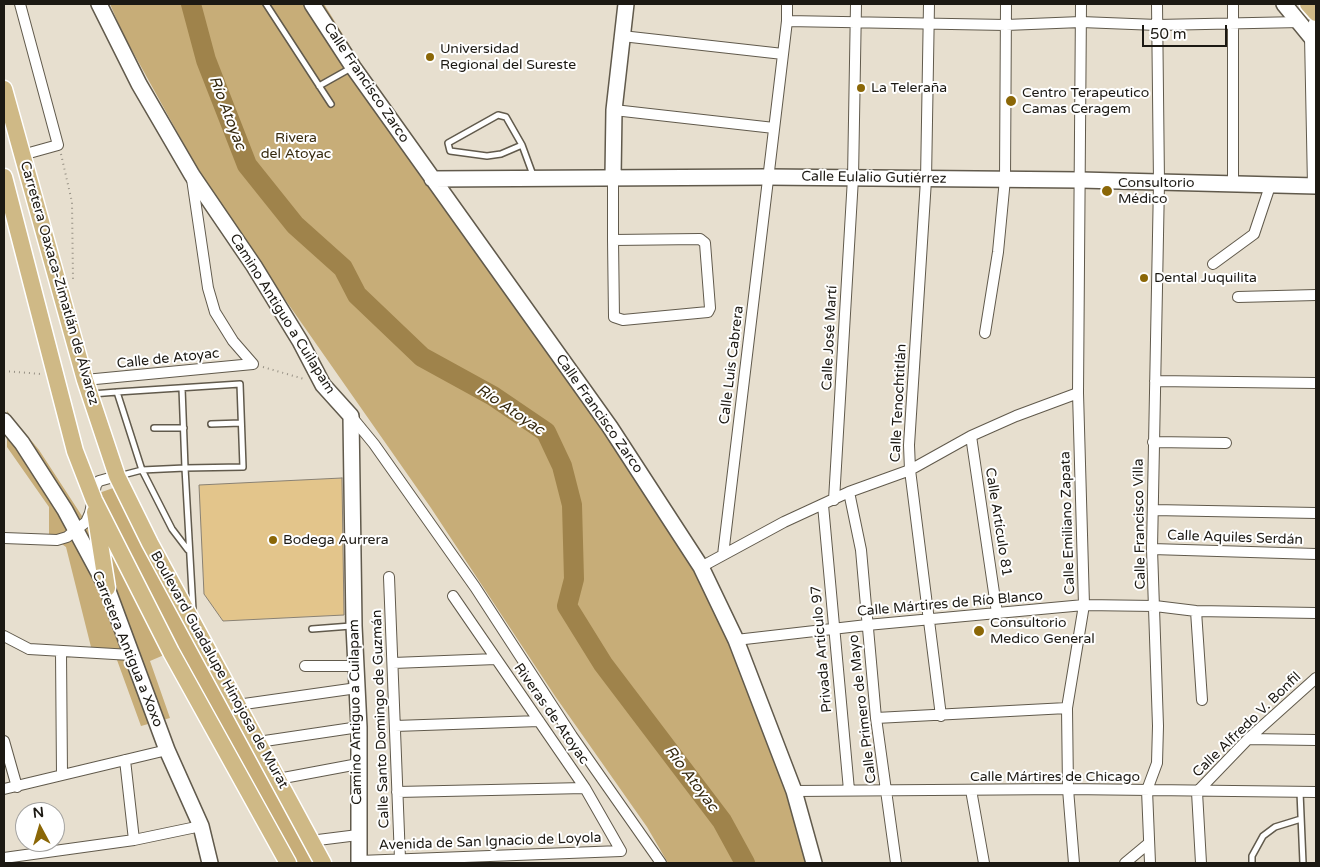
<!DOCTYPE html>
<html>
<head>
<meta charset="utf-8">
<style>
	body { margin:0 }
	#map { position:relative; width:1320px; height:867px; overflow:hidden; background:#e7dfcf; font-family:"Varela Round",sans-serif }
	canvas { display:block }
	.frame { position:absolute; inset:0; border:5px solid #1c1913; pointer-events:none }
	.north { position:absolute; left:15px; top:802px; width:50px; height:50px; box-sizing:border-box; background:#fff; border:1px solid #a4a3a1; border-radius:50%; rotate:354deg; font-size:14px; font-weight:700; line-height:20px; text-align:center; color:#1c1913 }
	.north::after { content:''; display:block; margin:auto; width:18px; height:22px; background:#8b6707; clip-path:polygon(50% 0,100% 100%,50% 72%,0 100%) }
	.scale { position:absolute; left:1142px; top:25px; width:85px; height:22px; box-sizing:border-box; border:2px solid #1c1913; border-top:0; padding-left:6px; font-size:15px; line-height:18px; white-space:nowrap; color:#1c1913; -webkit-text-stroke:4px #fff; paint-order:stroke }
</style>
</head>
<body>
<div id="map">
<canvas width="1320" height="867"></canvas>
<div class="frame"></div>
<div class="north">N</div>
<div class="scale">50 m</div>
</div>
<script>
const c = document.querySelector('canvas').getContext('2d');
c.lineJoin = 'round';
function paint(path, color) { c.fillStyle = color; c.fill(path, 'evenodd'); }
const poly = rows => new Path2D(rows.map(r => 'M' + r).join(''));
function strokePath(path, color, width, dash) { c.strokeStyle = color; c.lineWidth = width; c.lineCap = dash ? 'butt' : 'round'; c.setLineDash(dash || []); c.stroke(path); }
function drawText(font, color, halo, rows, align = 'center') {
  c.font = font + ' "Varela Round",sans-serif'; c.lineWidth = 4; c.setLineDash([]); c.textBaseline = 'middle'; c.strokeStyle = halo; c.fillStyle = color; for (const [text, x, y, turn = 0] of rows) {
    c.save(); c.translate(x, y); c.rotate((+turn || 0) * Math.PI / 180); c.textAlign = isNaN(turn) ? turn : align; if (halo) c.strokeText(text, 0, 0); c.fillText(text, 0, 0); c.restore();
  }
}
paint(poly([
	[110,4,324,4,432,179,701,567,814,863,668,863,647,827,555,696,431,508,212,195,123,34],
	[7,411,39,450,82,516,128,576,171,652,150,661,170,718,141,726,117,660,93,655,66,547,49,535,49,507,7,447],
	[116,487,316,863,292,863,156,611,99,493]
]), '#c7ad78');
strokePath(poly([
	[191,4,206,60,247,165,295,225,343,268,357,295,422,357,493,396,546,432,562,466,572,505,574,579,567,606,603,664,722,821,745,863]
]), '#9f834b', 20);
const building = poly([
	[342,478,344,615,223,621,204,594,199,485,342,478]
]);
paint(building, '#e3c58b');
strokePath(building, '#898173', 1);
const lane = poly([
	[266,4,331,104],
	[319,86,351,68],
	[522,145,501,154,487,156,450,151,448,143,498,115,506,117,522,145,533,175],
	[117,392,142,470,172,529,188,550],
	[92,394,117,392,240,384,243,467,185,468,182,388],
	[211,424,241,423],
	[154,428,184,428],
	[119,476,142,470,185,468,193,610],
	[312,629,351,626],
	[1300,792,1303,863],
	[1252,863,1252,856,1263,836,1275,827,1301,819]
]);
const street = poly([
	[20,4,58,145,22,155],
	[929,4,926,180,909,445,910,470,941,716],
	[787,21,1006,25,1081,22,1157,25,1301,22],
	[622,36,783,54],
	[614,110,774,128],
	[613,177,613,240,614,317,623,320,708,312,710,308,705,243,700,239,613,240],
	[192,179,208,288,215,312,233,341,253,364],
	[1233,185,1233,4],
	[1313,186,1310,36,1316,16],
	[1213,264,1254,234,1270,186],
	[1238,297,1316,295],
	[985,333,998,252,1005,179,1006,4],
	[85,380,253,364],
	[1155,381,1316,383],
	[351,416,374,444,475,587,572,736,661,863],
	[971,436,997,613],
	[1153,442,1226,443],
	[849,492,861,550,876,718,896,863],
	[834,500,853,178,856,4],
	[823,505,849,790],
	[1153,510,1316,513],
	[4,538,57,540,67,537,86,522,90,513,96,485,99,481,117,476],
	[1152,549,1316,554],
	[723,555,787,21,787,4],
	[701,567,784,522,849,492,910,470,971,436,1016,416,1078,393],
	[389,577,400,859],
	[1196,611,1202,700],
	[4,636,29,649,131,655],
	[736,640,867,625,1084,605,1155,606,1196,611,1316,613],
	[61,652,62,775],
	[393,663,496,659],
	[305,666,355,666],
	[237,705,357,688],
	[876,718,1067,708],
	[395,726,539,721],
	[1248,739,1316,740],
	[4,741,17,787],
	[258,742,359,727],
	[125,760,134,840],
	[278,779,358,764],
	[4,789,167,750],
	[971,790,984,863],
	[794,791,1068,789,1316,792],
	[397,792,585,788],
	[310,841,358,835],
	[4,858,134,840,201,826],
	[359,861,621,851,585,788,453,596],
	[1074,863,1068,789,1067,708,1084,605,1078,393,1081,4],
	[1125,863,1149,843],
	[1150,863,1147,790,1157,763,1158,726,1152,549,1159,183,1157,4],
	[1201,863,1197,792,1248,739,1316,678]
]);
const secondary = poly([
	[99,4,139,84,192,175,254,266,300,341,323,385,351,416,354,626,359,727,359,863],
	[312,4,353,67,610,427,701,567,736,640,794,791,814,863],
	[1284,4,1316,43],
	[613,177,614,110,626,4],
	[432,179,767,177,1080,180,1316,186],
	[4,421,22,443,65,510,107,588,167,750,201,826,210,863]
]);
const primary = poly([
	[1308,4,1316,13],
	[4,89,85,380,117,476,150,543,323,863],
	[4,177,75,451,94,500,171,652,288,863],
	[95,512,107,588]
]);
strokePath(lane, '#615a4c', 8);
strokePath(street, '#615a4c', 12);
strokePath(secondary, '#615a4c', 18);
strokePath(primary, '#fff', 19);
strokePath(poly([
	[61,154,72,202,73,281],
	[263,367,304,379],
	[4,371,41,374]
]), '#969084', 2, [1, 4]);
strokePath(lane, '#fff', 5);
strokePath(street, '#fff', 10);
strokePath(secondary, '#fff', 15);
strokePath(primary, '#cfb986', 16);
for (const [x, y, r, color] of [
	[430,57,5,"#8b6707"],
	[861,88,5,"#8b6707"],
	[1011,101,6,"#8b6707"],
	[1107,191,6,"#8b6707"],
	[1144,278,5,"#8b6707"],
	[273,540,5,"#8b6707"],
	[979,631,6,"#8b6707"]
]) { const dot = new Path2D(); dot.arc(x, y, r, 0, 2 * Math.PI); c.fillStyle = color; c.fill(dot); strokePath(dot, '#fff', 2); }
drawText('14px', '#1c1913', '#fff', [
	["Universidad",440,49],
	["Regional del Sureste",440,65],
	["La Teleraña",871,88],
	["Centro Terapeutico",1022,93],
	["Camas Ceragem",1022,109],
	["Consultorio",1118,183],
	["Médico",1118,199],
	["Dental Juquilita",1154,278],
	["Bodega Aurrera",283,540],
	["Consultorio",990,623],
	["Medico General",990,639]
], 'left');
drawText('14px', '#1c1913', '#fff', [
	["Calle Francisco Zarco",366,83,56],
	["Calle Eulalio Gutiérrez",874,178,1],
	["Carretera Oaxaca-Zimatlán de Álvarez",59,283,74],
	["Camino Antiguo a Cuilapam",282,314,58],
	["Calle José Martí",830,338,-87],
	["Calle de Atoyac",168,359,-6],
	["Calle Luis Cabrera",732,365,-83],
	["Calle Tenochtitlán",899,403,-87],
	["Calle Francisco Zarco",599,414,55],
	["Calle Artículo 81",998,522,81],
	["Calle Emiliano Zapata",1068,523,-92],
	["Calle Francisco Villa",1140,524,-91],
	["Calle Aquiles Serdán",1235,538,2],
	["Calle Mártires de Río Blanco",950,604,-5],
	["Carretera Antigua a Xoxo",127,649,68],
	["Privada Artículo 97",822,649,-95],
	["Boulevard Guadalupe Hinojosa de Murat",219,670,61],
	["Calle Primero de Mayo",863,709,-97],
	["Camino Antiguo a Cuilapam",356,712,-91],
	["Riveras de Atoyac",551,714,55],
	["Calle Santo Domingo de Guzmán",381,719,-92],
	["Calle Alfredo V. Bonfil",1247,725,-44],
	["Calle Mártires de Chicago",1055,777],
	["Avenida de San Ignacio de Loyola",490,842,-2]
]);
drawText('14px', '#372a0f', '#fff', [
	["Rivera",296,138],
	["del Atoyac",296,154]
]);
drawText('italic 15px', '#35280e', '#fff', [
	["Río Atoyac",227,113,69],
	["Río Atoyac",510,410,34],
	["Río Atoyac",691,779,53]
]);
</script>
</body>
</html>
